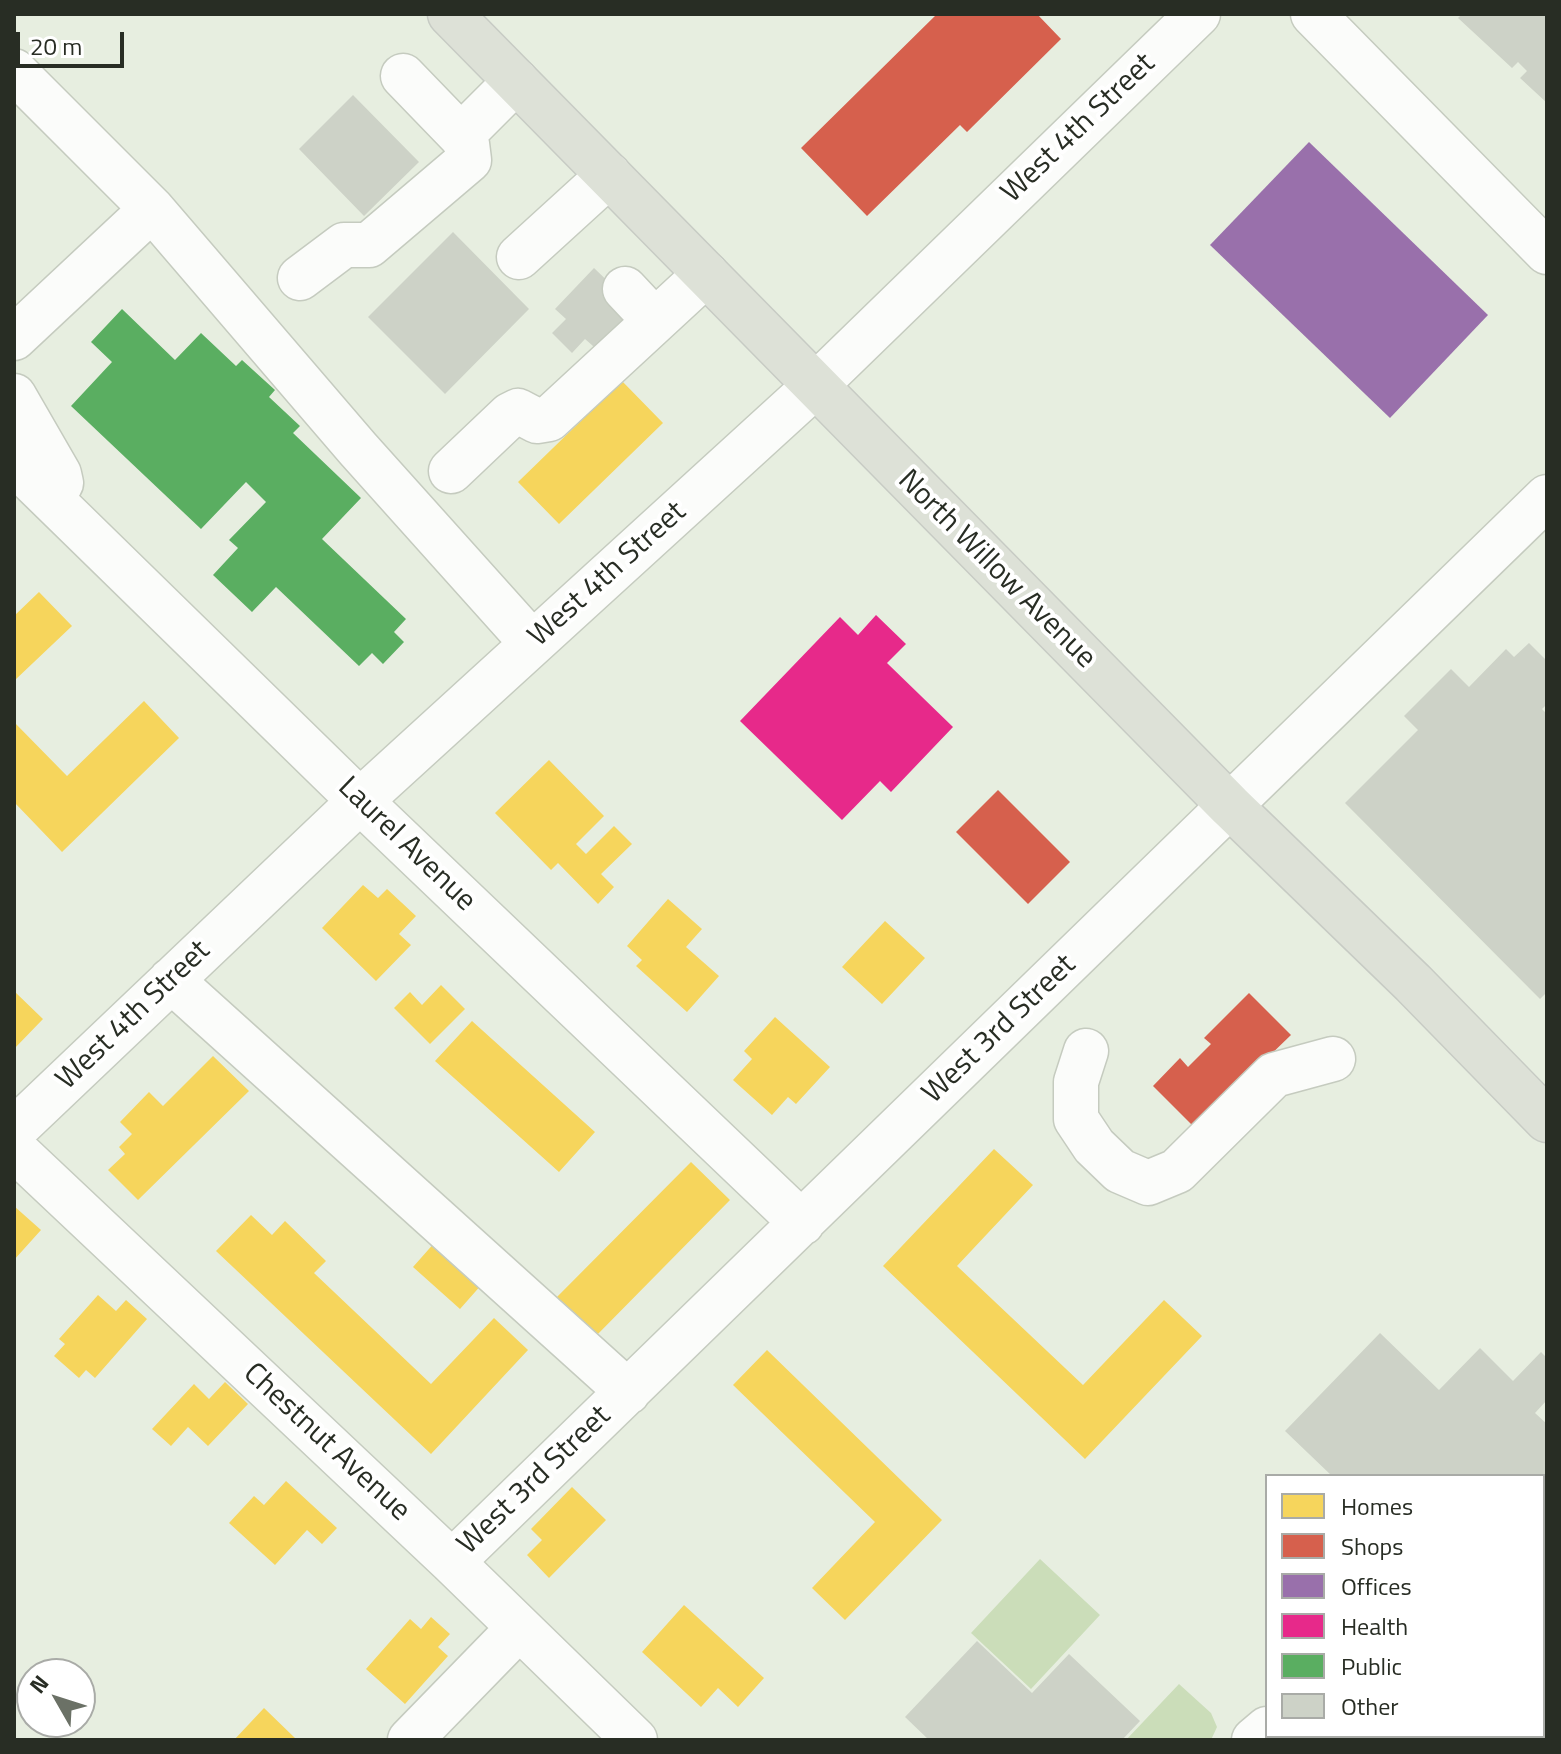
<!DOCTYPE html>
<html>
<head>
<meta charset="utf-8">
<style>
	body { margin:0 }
	#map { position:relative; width:1561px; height:1754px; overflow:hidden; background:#e7eee0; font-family:"Titillium Web",sans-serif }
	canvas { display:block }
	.frame { position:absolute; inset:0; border:16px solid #282d24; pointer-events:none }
	.legend { position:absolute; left:1265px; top:1474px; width:280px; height:264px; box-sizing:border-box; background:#fff; border:2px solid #a9aba7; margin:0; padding:10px 14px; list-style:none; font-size:24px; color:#282d24 }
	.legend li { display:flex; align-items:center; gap:16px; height:40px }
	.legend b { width:40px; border:2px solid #a9aba7 }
	.north { position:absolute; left:16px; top:1658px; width:80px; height:80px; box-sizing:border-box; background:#fff; border:2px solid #a9aba7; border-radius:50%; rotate:309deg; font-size:22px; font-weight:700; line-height:32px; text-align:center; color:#282d24 }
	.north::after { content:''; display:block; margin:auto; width:28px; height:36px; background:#6b7166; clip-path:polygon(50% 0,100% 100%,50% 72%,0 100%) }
	.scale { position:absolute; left:16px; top:32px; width:108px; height:36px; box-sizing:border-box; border:4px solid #282d24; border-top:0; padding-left:10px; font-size:24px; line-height:28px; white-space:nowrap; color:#282d24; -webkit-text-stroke:6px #fff; paint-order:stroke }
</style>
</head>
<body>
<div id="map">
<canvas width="1561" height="1754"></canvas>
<div class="frame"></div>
<ul class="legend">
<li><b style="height:22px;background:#f6d55c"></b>Homes</li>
<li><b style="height:22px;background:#d6604d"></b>Shops</li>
<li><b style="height:22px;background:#9970ab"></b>Offices</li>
<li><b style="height:22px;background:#e7298a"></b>Health</li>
<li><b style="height:22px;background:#5aae61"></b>Public</li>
<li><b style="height:22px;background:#cdd2c7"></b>Other</li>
</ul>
<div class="north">N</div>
<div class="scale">20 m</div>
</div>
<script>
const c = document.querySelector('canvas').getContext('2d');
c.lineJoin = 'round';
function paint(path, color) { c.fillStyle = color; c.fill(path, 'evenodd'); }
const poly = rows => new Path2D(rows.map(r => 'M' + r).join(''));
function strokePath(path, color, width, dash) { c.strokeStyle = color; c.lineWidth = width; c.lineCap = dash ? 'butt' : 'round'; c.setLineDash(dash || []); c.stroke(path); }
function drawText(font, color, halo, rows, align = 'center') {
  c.font = font + ' "Titillium Web",sans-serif'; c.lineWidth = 8; c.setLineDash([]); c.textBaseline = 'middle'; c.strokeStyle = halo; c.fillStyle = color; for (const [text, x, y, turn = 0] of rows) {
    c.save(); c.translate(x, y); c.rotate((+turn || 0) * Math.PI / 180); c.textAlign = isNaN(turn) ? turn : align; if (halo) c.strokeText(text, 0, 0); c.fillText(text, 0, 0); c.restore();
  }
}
paint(poly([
	[1040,1559,1100,1615,1031,1689,971,1633],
	[1179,1684,1211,1713,1217,1727,1211,1740,1126,1740]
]), '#cbddb9');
paint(poly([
	[622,381,663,423,559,524,518,482],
	[39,592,72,626,14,681,14,616],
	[144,701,179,738,62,852,14,802,14,722,67,776],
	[549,760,604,816,576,844,586,854,614,826,632,844,601,874,614,887,598,904,558,863,551,870,495,813],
	[363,885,378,898,387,889,416,916,399,934,411,945,376,981,322,928],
	[668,899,702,929,686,947,719,976,687,1012,636,966,642,960,627,946],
	[885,921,925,958,882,1004,842,967],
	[441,985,465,1009,430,1044,394,1008,410,992,422,1005],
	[14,991,43,1019,14,1049],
	[775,1017,830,1067,796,1104,788,1097,772,1115,733,1080,752,1059,744,1051],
	[472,1021,595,1132,559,1172,435,1061],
	[213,1056,249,1091,138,1200,108,1170,125,1154,119,1147,132,1134,120,1122,149,1092,163,1106],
	[994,1149,1033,1185,957,1266,1083,1385,1164,1300,1202,1336,1085,1459,883,1266],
	[691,1162,730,1200,593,1339,554,1300],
	[14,1206,41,1230,14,1260],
	[251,1215,272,1235,285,1221,326,1261,314,1273,431,1384,494,1318,528,1350,431,1454,216,1251],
	[436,1241,483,1283,460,1309,413,1267],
	[98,1295,116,1311,126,1300,147,1319,95,1378,86,1370,79,1378,54,1356,65,1344,59,1339],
	[767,1350,942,1520,845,1620,812,1588,875,1522,733,1385],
	[225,1382,248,1404,208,1446,188,1427,171,1446,152,1429,194,1384,209,1399],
	[286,1481,337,1528,322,1544,307,1530,275,1565,229,1523,254,1496,264,1505],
	[572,1487,606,1520,549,1578,527,1555,542,1540,531,1529],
	[684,1605,764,1678,738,1707,718,1688,701,1707,642,1652],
	[431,1617,450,1634,438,1647,448,1656,405,1704,366,1669,410,1619,421,1629],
	[264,1708,295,1738,293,1740,234,1740]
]), '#f6d55c');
paint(poly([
	[937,14,1037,14,1061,39,967,132,960,125,867,216,801,148],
	[998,790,1070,862,1028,904,956,832],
	[1249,993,1291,1035,1263,1062,1202,1135,1153,1086,1180,1058,1188,1067,1211,1044,1204,1038]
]), '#d6604d');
paint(poly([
	[1309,142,1488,315,1390,418,1210,245]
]), '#9970ab');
paint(poly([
	[876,615,906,644,887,663,953,727,891,792,880,781,842,820,740,721,840,617,858,635]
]), '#e7298a');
paint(poly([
	[122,309,175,360,201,333,236,366,242,360,275,390,269,397,300,426,293,433,361,498,322,539,406,619,394,632,404,642,383,664,372,653,359,666,276,587,252,612,213,575,238,548,229,540,266,502,246,482,201,529,71,406,112,362,91,342]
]), '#5aae61');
paint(poly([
	[1462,14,1547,14,1547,103,1520,78,1527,71,1518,62,1512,68,1458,18],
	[353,95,419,162,364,216,299,149],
	[453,232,529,309,445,394,368,317],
	[594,268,619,292,632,321,601,353,585,339,572,353,552,333,566,319,555,309],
	[1529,643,1547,661,1547,704,1542,709,1547,714,1547,992,1540,999,1345,803,1418,730,1404,716,1451,669,1469,687,1506,649,1514,657],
	[1380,1333,1439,1390,1480,1348,1513,1381,1541,1352,1547,1358,1547,1400,1535,1413,1547,1424,1547,1476,1543,1480,1543,1476,1332,1476,1285,1431],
	[1543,1491,1547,1495,1547,1580,1543,1584],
	[977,1641,1032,1693,1069,1654,1140,1721,1122,1740,929,1740,905,1717]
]), '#cdd2c7');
const minor = poly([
	[1313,14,1547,252],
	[14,71,152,209,358,449,532,643],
	[403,76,461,136,516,81],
	[519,257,609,175],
	[300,278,344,245,369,245,469,160,467,144,461,136],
	[625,289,655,321],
	[14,338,152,209],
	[14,396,59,474,61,483,51,499],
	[14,463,360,801,802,1223],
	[451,471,510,415,518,411,537,421,549,419,706,274],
	[171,980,628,1392],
	[1086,1051,1076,1082,1076,1119,1094,1146,1120,1171,1148,1183,1177,1171,1274,1075,1333,1059],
	[14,1130,360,801,815,386,1198,14],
	[14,1149,452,1562,635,1740],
	[452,1562,1547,497],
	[1387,1736,1392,1740],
	[410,1740,519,1628],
	[1254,1740,1267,1729]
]);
const major = poly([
	[450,14,1230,806,1413,983,1547,1120]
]);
strokePath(minor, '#c5cbbf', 47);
strokePath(major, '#c7cbc4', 47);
strokePath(minor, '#fbfcfa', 44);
strokePath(major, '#dde1d7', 44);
drawText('30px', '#282d24', '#fff', [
	["West 4th Street",1079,129,-44],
	["North Willow Avenue",996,570,45],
	["West 4th Street",608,575,-42],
	["Laurel Avenue",406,845,44],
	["West 4th Street",134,1016,-44],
	["West 3rd Street",1000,1030,-44],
	["Chestnut Avenue",326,1443,43],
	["West 3rd Street",535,1481,-44]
]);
</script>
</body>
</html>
